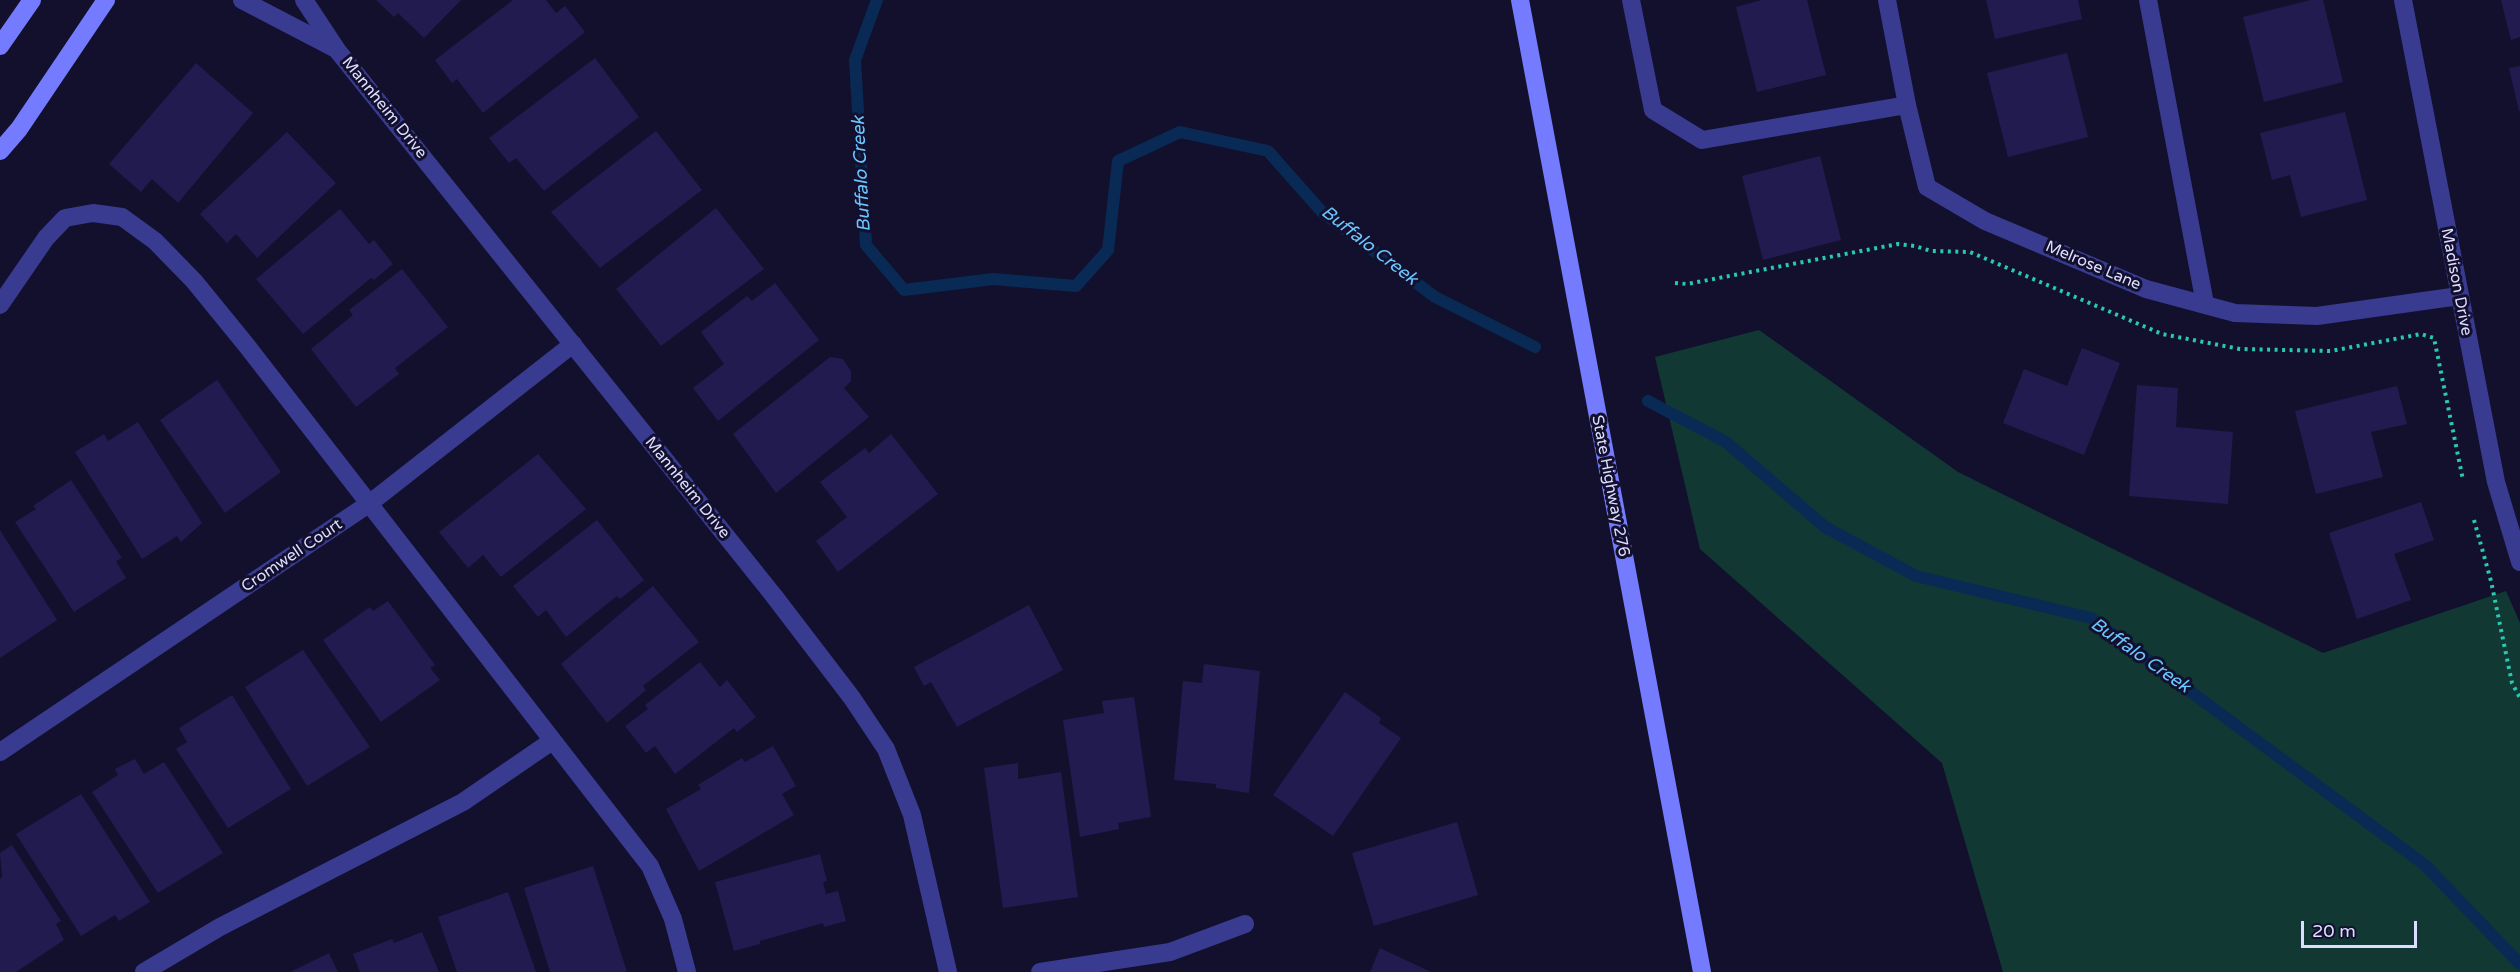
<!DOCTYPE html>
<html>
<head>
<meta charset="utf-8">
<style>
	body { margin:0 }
	#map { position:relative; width:2520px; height:972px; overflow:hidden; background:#13102e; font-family:"Varela Round",sans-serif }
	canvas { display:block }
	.scale { position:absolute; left:2301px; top:921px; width:116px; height:27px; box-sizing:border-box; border:3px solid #deddff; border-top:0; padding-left:8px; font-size:18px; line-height:21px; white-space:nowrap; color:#deddff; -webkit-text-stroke:4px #13102e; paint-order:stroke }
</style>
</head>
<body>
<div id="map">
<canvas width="2520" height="972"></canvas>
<div class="scale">20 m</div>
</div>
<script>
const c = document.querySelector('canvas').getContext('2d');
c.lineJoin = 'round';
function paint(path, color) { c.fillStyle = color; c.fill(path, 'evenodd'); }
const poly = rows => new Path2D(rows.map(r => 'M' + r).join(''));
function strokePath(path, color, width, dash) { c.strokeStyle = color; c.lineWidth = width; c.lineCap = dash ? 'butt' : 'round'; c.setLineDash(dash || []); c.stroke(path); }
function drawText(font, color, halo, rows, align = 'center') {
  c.font = font + ' "Varela Round",sans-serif'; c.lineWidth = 6; c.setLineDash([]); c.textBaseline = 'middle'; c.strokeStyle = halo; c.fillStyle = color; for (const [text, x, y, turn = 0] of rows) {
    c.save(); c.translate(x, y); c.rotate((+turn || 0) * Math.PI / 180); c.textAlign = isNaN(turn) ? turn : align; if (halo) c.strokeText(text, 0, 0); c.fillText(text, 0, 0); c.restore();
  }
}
paint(poly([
	[1759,330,1958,472,2323,653,2506,591,2520,623,2520,972,2003,972,1942,763,1700,549,1655,357]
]), '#123834');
strokePath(poly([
	[877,0,855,60,866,245,904,290,993,279,1076,286,1108,250,1118,161,1180,132,1268,151,1322,212,1435,297,1535,347],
	[1648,401,1726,442,1825,527,1916,576,2091,618,2425,865,2520,964]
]), '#092a54', 12);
paint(poly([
	[376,0,461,0,424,38,398,13,394,17],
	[513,0,546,0,556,13,565,6,585,32,483,113,457,79,452,83,435,60],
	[1762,0,1807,0,1826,75,1757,92,1736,7],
	[1986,0,2078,0,2082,19,1995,39],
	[2311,0,2323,0,2343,82,2264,102,2243,17],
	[2501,0,2520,0,2520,37,2511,40],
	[2067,53,2088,137,2008,157,1987,73],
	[595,58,639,117,544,191,516,158,509,163,489,138],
	[196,63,253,113,178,203,152,179,141,192,109,164],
	[2520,66,2520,111,2519,111,2509,68],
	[2345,112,2367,200,2301,217,2290,175,2272,180,2260,133],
	[656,131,702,190,600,268,551,212],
	[287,132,336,183,257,258,236,234,227,243,200,214],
	[1820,156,1841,240,1763,260,1742,176],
	[716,208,764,269,661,346,616,289],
	[340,209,369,244,374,240,393,264,374,280,371,278,303,334,256,279],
	[402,269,448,327,395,368,399,374,356,407,311,349,353,315,349,310],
	[775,283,819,340,718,421,693,388,724,364,701,332,747,296,752,301],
	[2082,348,2120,363,2084,455,2003,423,2024,369,2067,386],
	[830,357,843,359,851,371,851,381,844,388,869,417,776,493,733,434],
	[217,380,281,472,225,513,160,420],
	[2137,385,2178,388,2176,427,2233,432,2228,504,2129,496],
	[2397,386,2407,424,2371,432,2383,477,2316,494,2295,411],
	[138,422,202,523,181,542,177,536,142,559,75,452,104,434,108,441],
	[891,434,938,494,838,572,816,541,847,517,820,482,865,448,869,453],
	[538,454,586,509,501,577,483,555,468,568,439,532],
	[71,480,122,558,116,561,126,578,74,612,15,522,36,509,33,506],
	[2421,502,2434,540,2394,554,2411,600,2357,619,2329,533],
	[597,520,644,580,620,599,617,596,566,637,546,610,538,617,513,586],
	[0,530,57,620,0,658],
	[653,586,699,642,643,686,646,690,607,723,561,664],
	[388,601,435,665,430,668,440,680,381,722,323,640,370,607,373,611],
	[1029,605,1063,670,957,727,931,682,924,686,914,667],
	[303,650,370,747,307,786,245,687],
	[700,662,720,687,727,680,756,717,737,732,734,728,675,774,655,746,646,753,625,726,648,709,645,705],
	[1204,664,1260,671,1249,793,1216,788,1216,784,1174,780,1183,681,1202,683],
	[1345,692,1381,718,1379,723,1401,738,1333,836,1273,795],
	[232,695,291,789,228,828,176,749,187,742,179,728],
	[1134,697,1151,817,1118,823,1119,829,1080,837,1063,720,1104,713,1102,701],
	[773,746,796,786,782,794,794,815,699,871,666,809,701,789,698,785,742,758,745,762],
	[135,759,144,774,164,762,223,853,158,893,92,792,118,775,115,769],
	[1018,763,1018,779,1061,772,1078,897,1003,908,984,768],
	[81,794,150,902,119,921,115,915,81,936,16,834],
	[1457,822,1478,895,1374,926,1352,853],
	[12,845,61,921,56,924,64,940,16,972,0,972,0,879,2,877,0,853],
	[820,854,827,881,823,882,826,894,838,891,846,921,824,927,823,923,760,941,760,944,734,951,715,882],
	[593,866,627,972,550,972,524,888],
	[508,892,536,972,457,972,438,917],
	[422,932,439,972,360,972,353,954,392,939,394,943],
	[1380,948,1431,972,1370,972],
	[329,953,338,972,290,972]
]), '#211b50');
strokePath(poly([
	[1675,283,1687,284,1898,244,1915,246,1931,251,1970,252,2162,334,2240,349,2331,351,2421,334,2434,338,2463,480],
	[2474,520,2491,581,2512,683,2520,698]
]), '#28c8b2', 4, [3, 4.5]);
strokePath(poly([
	[1631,0,1653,110,1702,140,1907,105],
	[2148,0,2205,304],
	[0,305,46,238,65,218,93,213,122,217,155,241,194,281,247,346,650,866,673,919,687,972],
	[144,972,220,927,463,802,552,741]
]), '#383b90', 18);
strokePath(poly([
	[242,0,336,49],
	[304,0,337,50,774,596,852,698,886,749,912,815,948,972],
	[1887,0,1907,105,1927,187,1985,221,2146,289,2235,313,2317,316,2459,296],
	[2403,0,2496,482,2520,562],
	[0,752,370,503,573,344],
	[1040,972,1170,952,1245,924]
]), '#383b90', 18);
strokePath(poly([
	[1520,0,1702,972],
	[0,46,32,0],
	[0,151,19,129,106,0]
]), '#747bff', 18);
drawText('16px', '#deddff', '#13102e', [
	["Mannheim Drive",384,108,51],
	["Melrose Lane",2093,266,23],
	["Madison Drive",2456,282,79],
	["State Highway 276",1610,486,79],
	["Mannheim Drive",687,488,51],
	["Cromwell Court",292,556,-34]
]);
drawText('italic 18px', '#6bc6ff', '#13102e', [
	["Buffalo Creek",862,174,-93],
	["Buffalo Creek",1369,246,38],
	["Buffalo Creek",2140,656,35]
]);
</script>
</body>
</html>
